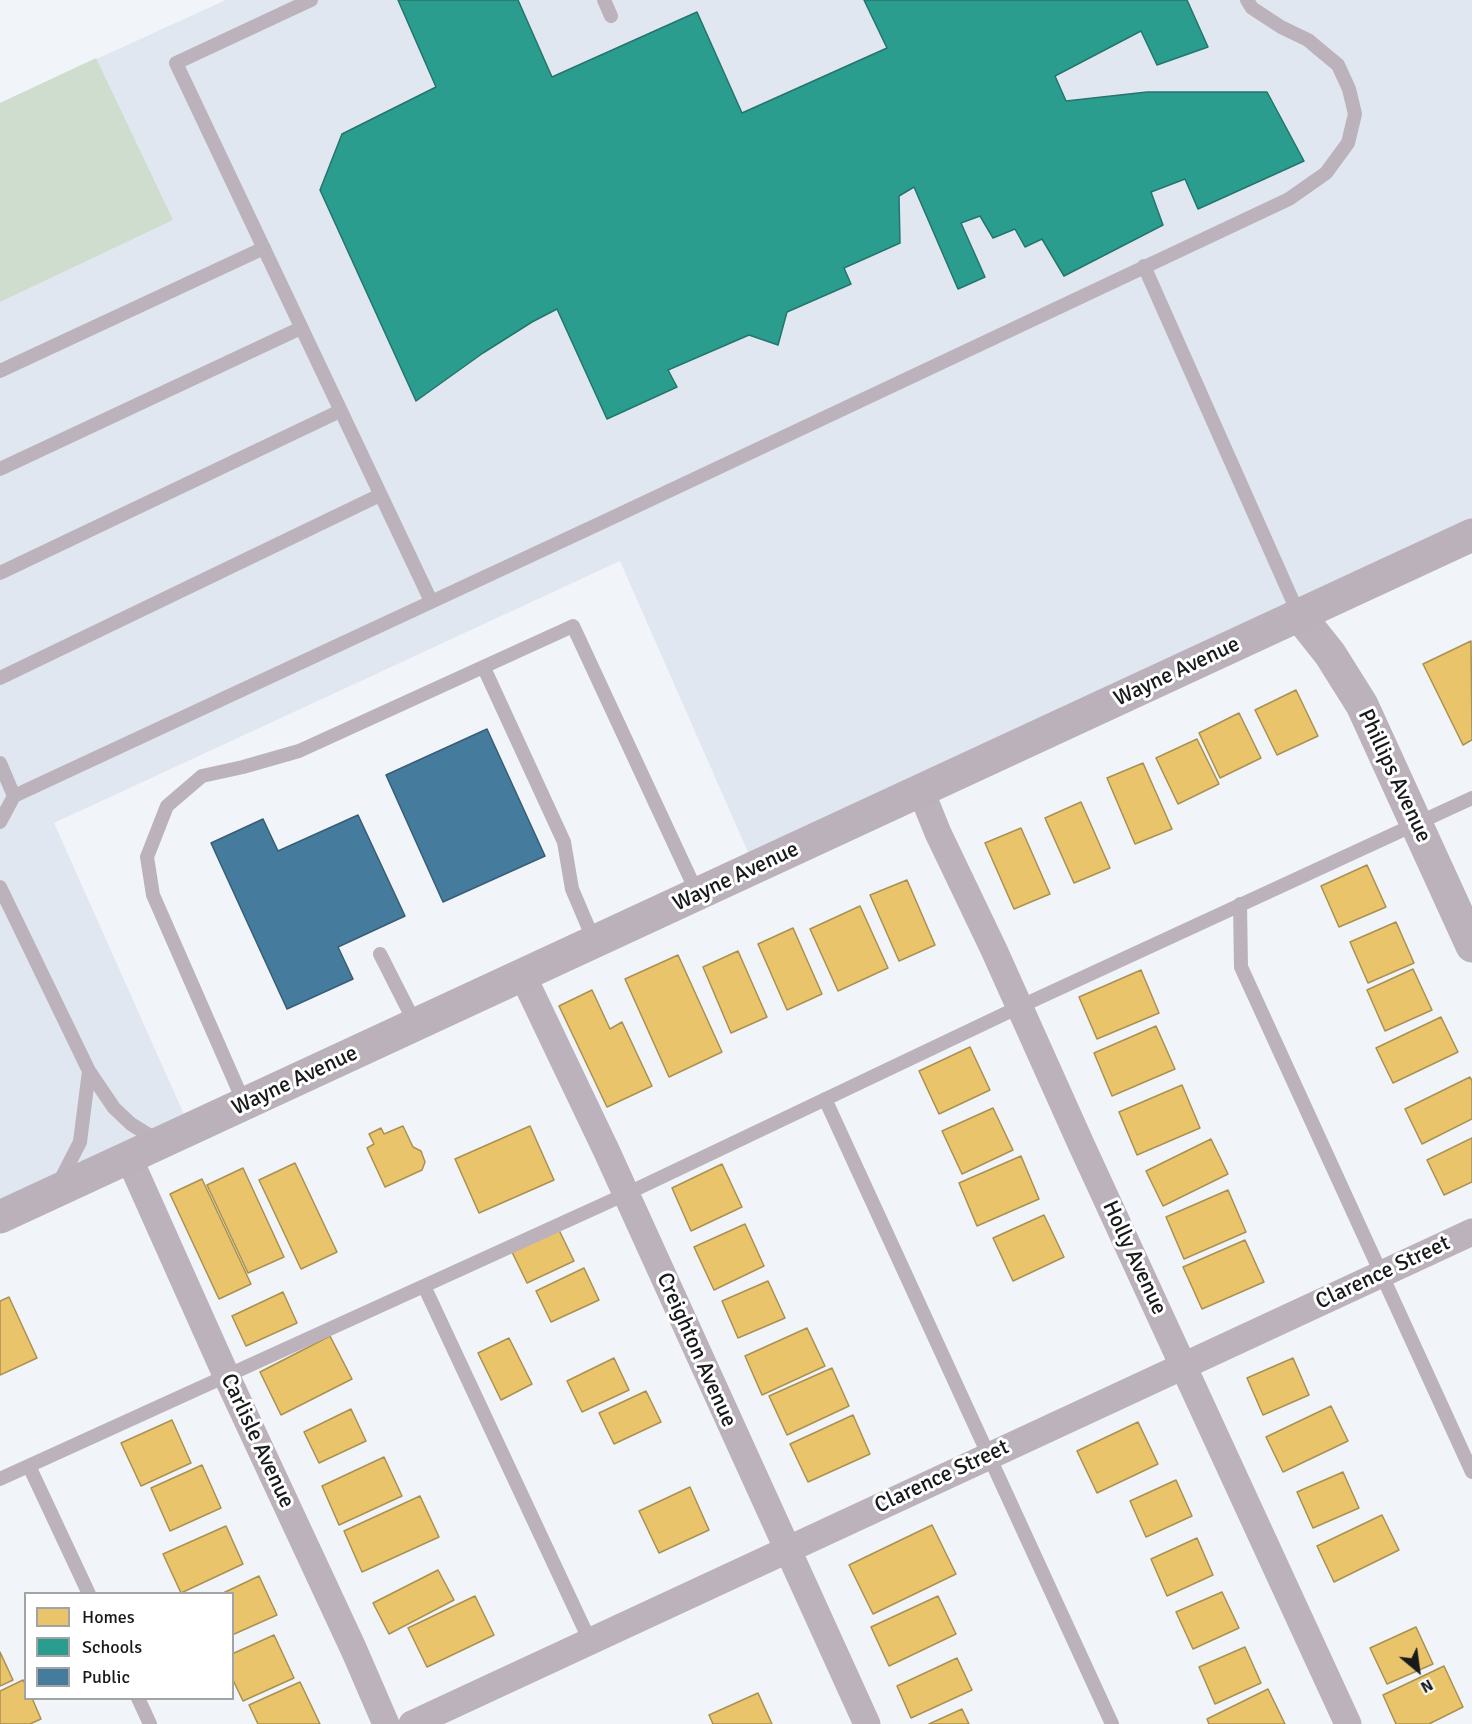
<!DOCTYPE html>
<html>
<head>
<meta charset="utf-8">
<style>
	body { margin:0 }
	#map { position:relative; width:1472px; height:1724px; overflow:hidden; background:#f1f4f8; font-family:Signika,sans-serif }
	canvas { display:block }
	.legend { position:absolute; left:24px; top:1592px; width:210px; height:108px; box-sizing:border-box; background:#fff; border:2px solid #a2a3a4; margin:0; padding:8px 10px; list-style:none; font-size:18px; color:#17191b }
	.legend li { display:flex; align-items:center; gap:12px; height:30px }
	.legend b { width:30px; border:2px solid #a2a3a4 }
	.north { position:absolute; left:1388px; top:1640px; width:60px; height:60px; -webkit-text-stroke:4px #fff; paint-order:stroke; rotate:151deg; font-size:16px; font-weight:700; line-height:24px; text-align:center; color:#17191b }
	.north::after { content:''; display:block; margin:auto; width:21px; height:27px; background:#17191b; clip-path:polygon(50% 0,100% 100%,50% 72%,0 100%) }
</style>
</head>
<body>
<div id="map">
<canvas width="1472" height="1724"></canvas>
<ul class="legend">
<li><b style="height:16px;background:#e9c46a"></b>Homes</li>
<li><b style="height:16px;background:#2a9d8f"></b>Schools</li>
<li><b style="height:16px;background:#457b9d"></b>Public</li>
</ul>
<div class="north">N</div>
</div>
<script>
const c = document.querySelector('canvas').getContext('2d');
c.lineJoin = 'round';
function paint(path, color) { c.fillStyle = color; c.fill(path, 'evenodd'); }
const poly = rows => new Path2D(rows.map(r => 'M' + r).join(''));
function strokePath(path, color, width, dash) { c.strokeStyle = color; c.lineWidth = width; c.lineCap = dash ? 'butt' : 'round'; c.setLineDash(dash || []); c.stroke(path); }
function drawText(font, color, halo, rows, align = 'center') {
  c.font = font + ' Signika,sans-serif'; c.lineWidth = 6; c.setLineDash([]); c.textBaseline = 'middle'; c.strokeStyle = halo; c.fillStyle = color; for (const [text, x, y, turn = 0] of rows) {
    c.save(); c.translate(x, y); c.rotate((+turn || 0) * Math.PI / 180); c.textAlign = isNaN(turn) ? turn : align; if (halo) c.strokeText(text, 0, 0); c.fillText(text, 0, 0); c.restore();
  }
}
paint(poly([
	[226,0,1472,0,1472,535,755,868,620,561,54,823,191,1130,0,1217,0,103]
]), '#e1e7f0');
paint(poly([
	[96,58,173,220,0,302,0,103]
]), '#cfddce');
const homes = poly([
	[1471,641,1472,740,1463,745,1423,664,1471,641],
	[1296,690,1318,736,1277,755,1255,710,1296,690],
	[1239,713,1261,758,1220,778,1199,733,1239,713],
	[1197,739,1219,784,1178,804,1156,758,1197,739],
	[1143,763,1172,829,1135,844,1107,778,1143,763],
	[1081,802,1110,868,1074,883,1045,818,1081,802],
	[1021,828,1050,894,1014,909,985,843,1021,828],
	[1367,865,1386,907,1339,927,1321,886,1367,865],
	[907,880,935,945,899,961,870,895,907,880],
	[860,906,888,968,838,991,810,929,860,906],
	[1396,922,1414,963,1368,983,1350,942,1396,922],
	[793,928,822,994,787,1010,758,944,793,928],
	[738,951,767,1017,731,1033,703,967,738,951],
	[678,955,722,1052,669,1077,625,979,678,955],
	[1413,969,1432,1010,1385,1031,1367,990,1413,969],
	[1141,970,1159,1013,1097,1039,1079,997,1141,970],
	[592,990,610,1029,622,1022,652,1086,607,1107,559,1006,592,990],
	[1441,1017,1458,1052,1393,1083,1376,1048,1441,1017],
	[1156,1026,1175,1069,1112,1096,1094,1053,1156,1026],
	[970,1047,990,1090,939,1114,919,1071,970,1047],
	[1470,1077,1472,1081,1472,1119,1422,1144,1405,1109,1470,1077],
	[1182,1085,1200,1128,1137,1155,1119,1112,1182,1085],
	[993,1108,1013,1150,962,1174,942,1131,993,1108],
	[403,1126,413,1147,421,1151,425,1162,422,1170,385,1187,367,1148,374,1144,369,1134,381,1128,384,1134,403,1126],
	[530,1126,554,1180,479,1213,455,1159,530,1126],
	[1472,1138,1472,1182,1444,1195,1427,1160,1472,1138],
	[1211,1139,1228,1174,1163,1206,1146,1171,1211,1139],
	[1021,1156,1039,1199,977,1226,959,1183,1021,1156],
	[295,1163,337,1252,301,1269,259,1180,295,1163],
	[722,1164,742,1207,691,1231,672,1188,722,1164],
	[243,1168,284,1257,248,1273,207,1185,243,1168],
	[202,1179,251,1284,219,1299,170,1194,202,1179],
	[1228,1190,1246,1232,1184,1259,1166,1217,1228,1190],
	[1044,1215,1064,1257,1013,1281,993,1238,1044,1215],
	[745,1224,764,1266,714,1290,694,1247,745,1224],
	[559,1230,574,1261,527,1283,512,1252,559,1230],
	[1245,1240,1264,1282,1202,1309,1183,1267,1245,1240],
	[584,1268,599,1300,551,1322,536,1291,584,1268],
	[768,1281,785,1318,738,1338,722,1301,768,1281],
	[283,1292,297,1323,246,1346,232,1316,283,1292],
	[9,1297,37,1358,0,1375,0,1301,9,1297],
	[807,1328,825,1366,762,1395,745,1356,807,1328],
	[330,1336,352,1379,281,1415,260,1372,330,1336],
	[509,1338,532,1384,501,1400,478,1353,509,1338],
	[614,1358,629,1390,582,1412,567,1381,614,1358],
	[1293,1358,1309,1395,1263,1415,1247,1378,1293,1358],
	[832,1368,849,1406,787,1435,769,1396,832,1368],
	[646,1391,661,1422,614,1444,599,1413,646,1391],
	[1331,1406,1348,1441,1283,1472,1266,1437,1331,1406],
	[351,1409,366,1441,319,1463,304,1432,351,1409],
	[853,1415,870,1454,808,1482,790,1444,853,1415],
	[172,1420,191,1463,141,1486,121,1443,172,1420],
	[1138,1422,1158,1464,1097,1493,1077,1451,1138,1422],
	[384,1457,402,1496,339,1525,322,1486,384,1457],
	[202,1465,221,1508,170,1531,151,1488,202,1465],
	[1343,1472,1359,1508,1313,1528,1297,1492,1343,1472],
	[1176,1480,1192,1516,1146,1537,1130,1501,1176,1480],
	[690,1487,709,1530,659,1553,639,1511,690,1487],
	[420,1496,439,1537,362,1572,344,1531,420,1496],
	[1382,1515,1399,1550,1334,1582,1317,1546,1382,1515],
	[932,1525,956,1574,873,1614,849,1565,932,1525],
	[226,1526,243,1564,181,1593,163,1554,226,1526],
	[1197,1538,1213,1575,1167,1596,1151,1559,1197,1538],
	[438,1570,454,1600,389,1634,373,1603,438,1570],
	[259,1576,277,1615,232,1635,232,1594,221,1594,259,1576],
	[1222,1592,1239,1628,1193,1649,1176,1612,1222,1592],
	[475,1596,494,1635,427,1667,408,1628,475,1596],
	[938,1596,956,1634,889,1666,871,1627,938,1596],
	[1416,1627,1433,1664,1387,1684,1370,1648,1416,1627],
	[274,1635,294,1678,243,1701,232,1678,232,1654,274,1635],
	[1245,1647,1261,1683,1215,1704,1199,1667,1245,1647],
	[0,1652,13,1680,0,1686,0,1652],
	[957,1658,972,1690,911,1718,897,1686,957,1658],
	[1444,1666,1463,1707,1429,1724,1396,1724,1383,1695,1444,1666],
	[23,1680,26,1685,26,1698,32,1698,41,1719,30,1724,0,1724,0,1691,23,1680],
	[300,1682,320,1724,258,1724,249,1705,300,1682],
	[1268,1689,1285,1724,1209,1724,1207,1719,1268,1689],
	[758,1693,772,1724,713,1724,709,1715,758,1693],
	[962,1709,969,1724,929,1724,962,1709]
]);
paint(homes, '#e9c46a');
strokePath(homes, '#aa9152', 1.5);
const schools = poly([
	[398,0,518,0,552,77,697,12,742,113,887,48,864,0,1187,0,1208,47,1157,65,1141,31,1055,76,1066,101,1147,92,1267,92,1304,161,1198,209,1185,179,1151,192,1163,225,1064,276,1042,239,1025,247,1015,229,993,238,980,216,961,223,985,277,958,289,914,187,899,196,900,243,844,268,851,284,787,312,778,345,749,335,668,370,677,387,607,419,557,309,532,322,483,353,416,401,320,190,342,134,436,87,398,0]
]);
paint(schools, '#2a9d8f');
strokePath(schools, '#24756c', 1.5);
const public = poly([
	[487,729,545,856,443,902,386,775,487,729],
	[358,815,405,916,338,947,353,979,287,1009,211,843,263,819,278,851,358,815]
]);
paint(public, '#457b9d');
strokePath(public, '#375e76', 1.5);
strokePath(poly([
	[311,0,176,63,431,601],
	[604,0,611,16],
	[1144,266,1299,615],
	[0,371,264,248],
	[0,469,301,328],
	[0,573,340,411],
	[484,668,564,842,572,889,595,943],
	[0,678,380,495],
	[0,763,14,796],
	[0,822,14,796,603,522,1289,199,1326,173,1348,143,1355,114,1349,89,1338,65,1308,40,1281,27,1252,8,1247,0],
	[0,887,89,1071,114,1108,131,1124,160,1142],
	[1240,904,1241,967,1472,1472],
	[380,954,416,1025],
	[825,1099,1112,1724],
	[245,1105,153,895,147,857,167,806,202,776,243,767,299,751,573,626,698,895],
	[59,1183,80,1142,89,1071],
	[424,1286,590,1641],
	[29,1466,89,1594],
	[0,1479,626,1194,1019,1007,1472,798],
	[138,1698,150,1724]
]), '#bbb2bb', 14);
strokePath(poly([
	[921,791,938,833,994,950,1081,1144,1348,1724],
	[523,976,607,1152,867,1724],
	[129,1158,226,1375,354,1650,386,1724],
	[412,1724,1472,1232]
]), '#bbb2bb', 27);
strokePath(poly([
	[1299,615,1330,654,1362,705,1472,946]
]), '#bbb2bb', 33);
strokePath(poly([
	[0,1217,1472,535]
]), '#bab1bb', 33);
drawText('22px', '#17191b', '#fff', [
	["Wayne Avenue",1177,672,-25],
	["Phillips Avenue",1394,776,65],
	["Wayne Avenue",736,877,-25],
	["Wayne Avenue",295,1081,-25],
	["Holly Avenue",1134,1258,65],
	["Clarence Street",1383,1273,-25],
	["Creighton Avenue",696,1350,66],
	["Carlisle Avenue",257,1441,65],
	["Clarence Street",942,1477,-25]
]);
</script>
</body>
</html>
